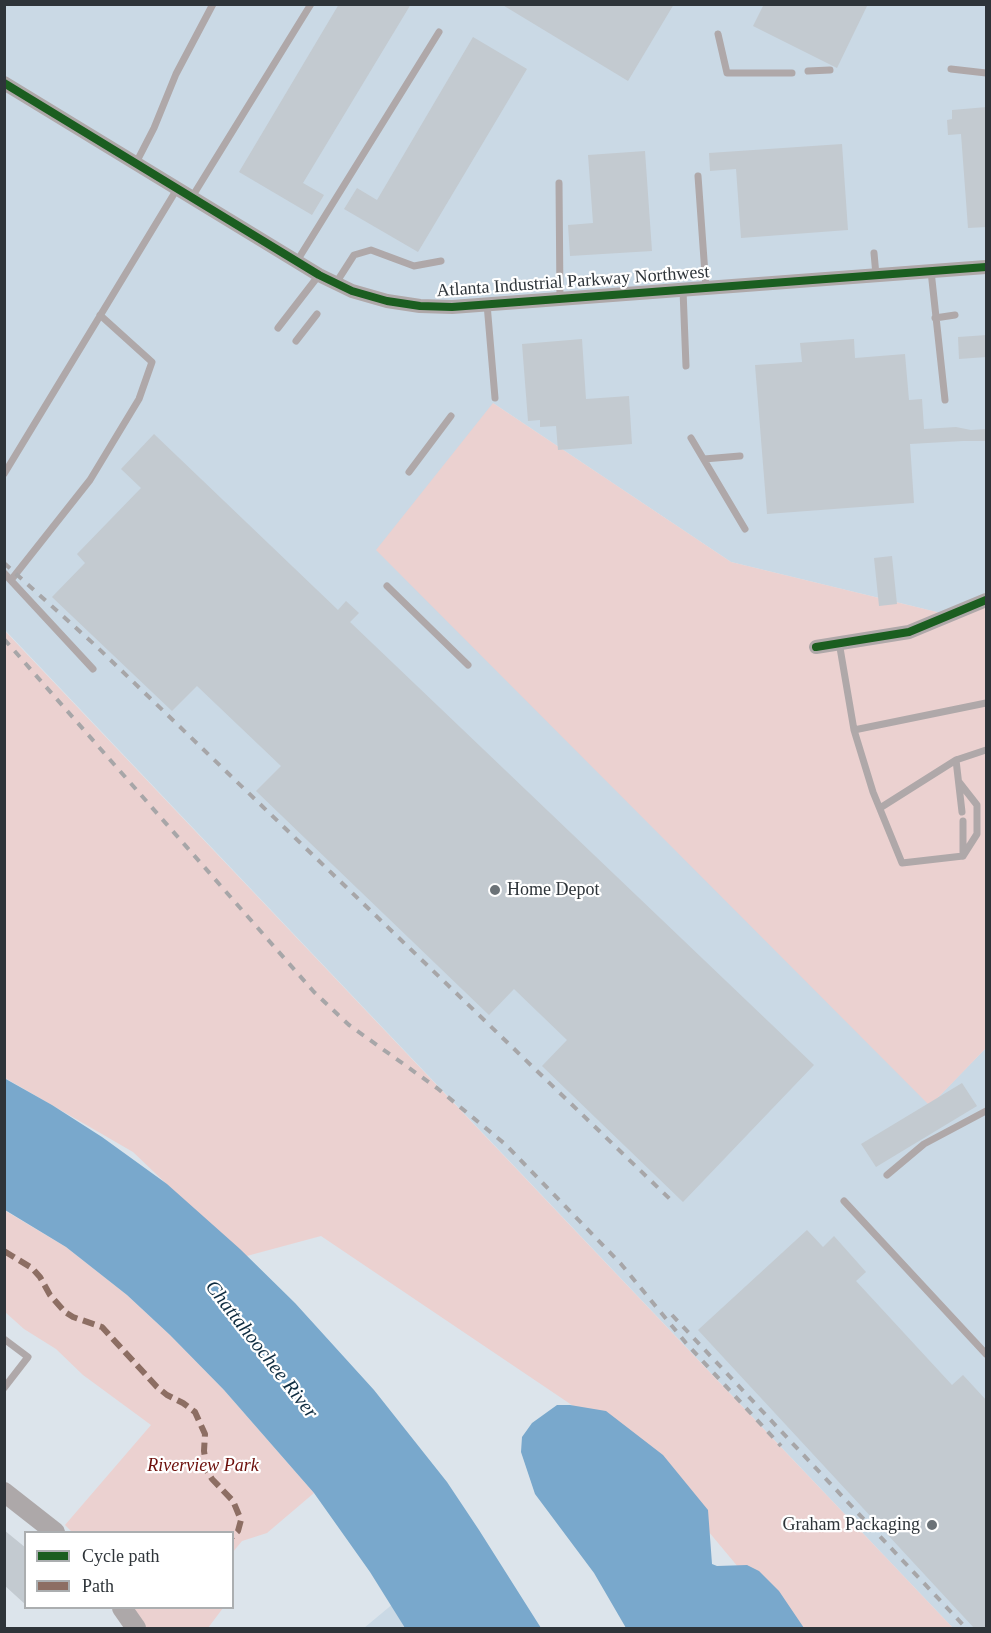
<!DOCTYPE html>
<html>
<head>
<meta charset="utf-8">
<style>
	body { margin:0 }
	#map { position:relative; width:991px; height:1633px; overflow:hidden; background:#dce4eb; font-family:Georgia,serif }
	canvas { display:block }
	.frame { position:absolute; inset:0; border:6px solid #2e3439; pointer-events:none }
	.legend { position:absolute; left:24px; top:1531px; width:210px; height:78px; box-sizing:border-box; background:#fff; border:2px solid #abaeb0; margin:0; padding:8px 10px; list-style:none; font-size:18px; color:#2e3439 }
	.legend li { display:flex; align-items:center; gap:12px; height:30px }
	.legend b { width:30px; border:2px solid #abaeb0 }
</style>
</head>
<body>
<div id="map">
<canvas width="991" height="1633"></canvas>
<div class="frame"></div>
<ul class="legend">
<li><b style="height:8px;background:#1b5e20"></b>Cycle path</li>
<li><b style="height:8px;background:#8d6e63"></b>Path</li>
</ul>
</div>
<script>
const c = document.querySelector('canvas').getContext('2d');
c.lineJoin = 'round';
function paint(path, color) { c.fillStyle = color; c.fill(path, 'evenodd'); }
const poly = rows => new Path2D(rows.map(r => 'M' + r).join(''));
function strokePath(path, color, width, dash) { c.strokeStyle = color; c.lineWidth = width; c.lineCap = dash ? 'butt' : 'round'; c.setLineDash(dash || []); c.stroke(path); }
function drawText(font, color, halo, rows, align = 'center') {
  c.font = font + ' Georgia,serif'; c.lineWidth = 4.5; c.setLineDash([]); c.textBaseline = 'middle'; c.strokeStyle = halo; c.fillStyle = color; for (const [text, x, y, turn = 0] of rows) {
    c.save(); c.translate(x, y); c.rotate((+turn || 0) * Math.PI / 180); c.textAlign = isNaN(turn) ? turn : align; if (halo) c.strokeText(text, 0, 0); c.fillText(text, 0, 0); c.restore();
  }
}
paint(poly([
	[5,5,986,5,986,603,945,614,731,562,493,403,930,1105,986,1048,986,1628,953,1628,5,630],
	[406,1593,423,1628,364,1628]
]), '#cad9e5');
paint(poly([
	[493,403,731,562,945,614,986,603,986,1048,930,1106,376,550],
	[4,630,953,1628,789,1628,643,1453,321,1236,243,1257,133,1152,5,1078],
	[4,1210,66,1247,127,1295,170,1335,224,1390,314,1493,267,1533,242,1541,233,1552,232,1532,72,1532,65,1525,151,1425,83,1375,56,1349,24,1329,5,1312],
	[133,1608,223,1608,208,1628,145,1628]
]), '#ebd1d0');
paint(poly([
	[4,1078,52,1105,102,1137,167,1184,240,1249,295,1303,374,1390,447,1482,479,1530,541,1628,405,1628,370,1572,314,1493,224,1390,170,1335,127,1295,66,1247,5,1210],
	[557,1405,570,1405,606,1411,663,1455,708,1510,712,1564,717,1566,747,1565,759,1571,779,1591,804,1628,626,1628,594,1573,535,1494,521,1452,522,1437,532,1423]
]), '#79a8cc');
paint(poly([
	[339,4,411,4,303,183,324,195,312,215,239,172],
	[501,4,674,4,628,81],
	[764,4,868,4,837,68,753,26],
	[473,37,527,69,418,252,344,209,357,188,377,200],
	[987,107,987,227,968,228,961,134,948,135,947,120,952,119,952,110],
	[842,144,848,230,741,238,736,169,710,171,709,153],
	[645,151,652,251,570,256,568,225,593,223,588,155],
	[987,335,987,357,959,359,958,337],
	[582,339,586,399,629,396,632,444,558,450,556,426,540,427,540,420,528,421,522,344],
	[854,339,855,358,905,354,909,400,922,399,924,429,956,427,971,430,987,429,987,441,963,441,910,444,914,503,767,514,755,365,802,362,800,343],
	[154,434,338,610,346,601,359,613,350,622,814,1065,683,1202,542,1066,567,1040,514,989,489,1015,256,791,281,766,197,686,172,711,52,597,85,563,77,554,141,488,121,469],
	[892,556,897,604,879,606,874,558],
	[962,1083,977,1106,876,1167,861,1144],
	[807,1230,823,1247,834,1236,866,1272,856,1281,952,1385,963,1375,987,1401,987,1629,975,1629,698,1330],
	[4,1530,26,1548,26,1605,4,1585]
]), '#c3cad0');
strokePath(poly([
	[718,34,727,73,792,73],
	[951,69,986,73],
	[808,71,830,70],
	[136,163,154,128,176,74,213,4],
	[698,176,706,288],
	[559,183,560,299],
	[192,197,311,4],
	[874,253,876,275],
	[297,261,439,32],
	[931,271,945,400],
	[336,283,354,255,371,250,414,266,441,261],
	[683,290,686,366],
	[487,304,495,398],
	[935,318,955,315],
	[278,328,319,275],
	[296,341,317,314],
	[691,438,745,529],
	[704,459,740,456],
	[409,472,451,416],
	[4,474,177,189],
	[4,573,93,669],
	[11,580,90,480,139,399,152,362,100,315],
	[387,586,468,665],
	[839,642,854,730,873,792,902,863,963,856,963,821],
	[854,730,986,703],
	[959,782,977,805,977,834,963,856],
	[880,808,956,760],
	[962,812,956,760,986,750],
	[887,1175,924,1144,986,1111],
	[844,1201,986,1354],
	[4,1339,28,1357,4,1388]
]), '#afa8a9', 7);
strokePath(poly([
	[4,83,319,275,352,291,387,301,420,306,452,307,986,267],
	[816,647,909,632,986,600]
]), '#afa8a9', 14);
strokePath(poly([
	[4,1492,55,1532],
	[122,1608,136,1628]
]), '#ada8a9', 20);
strokePath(poly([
	[4,563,96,646,675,1204],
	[4,639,314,992,349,1025,437,1088,505,1144,621,1264,686,1343,781,1446],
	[672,1315,966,1628]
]), '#a7a6a8', 4, [8, 8]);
strokePath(poly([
	[4,1251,32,1268,40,1277,50,1295,65,1312,73,1317,102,1327,157,1387,167,1395,183,1403,195,1412,205,1434,204,1451,207,1471,212,1479,233,1501,241,1520,238,1531,232,1537]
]), '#8d6e63', 6, [12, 6]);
strokePath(poly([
	[4,83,319,275,352,291,387,301,420,306,452,307,986,267],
	[816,647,909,632,986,600]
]), '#1b5e20', 8);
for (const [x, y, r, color] of [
	[495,890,6,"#6b7277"],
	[932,1525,6,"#6b7277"]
]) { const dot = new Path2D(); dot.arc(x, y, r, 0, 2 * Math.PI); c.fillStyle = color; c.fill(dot); strokePath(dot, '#fff', 2); }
drawText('18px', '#2e3439', '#fff', [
	["Atlanta Industrial Parkway Northwest",573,282,-4]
]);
drawText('18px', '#2e3439', '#fff', [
	["Home Depot",507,890],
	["Graham Packaging",920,1525,"right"]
], 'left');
drawText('italic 18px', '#6d0f0b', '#fff', [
	["Riverview Park",203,1466]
]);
drawText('italic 20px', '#0e2c40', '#fff', [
	["Chattahoochee River",261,1350,52]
]);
</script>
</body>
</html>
